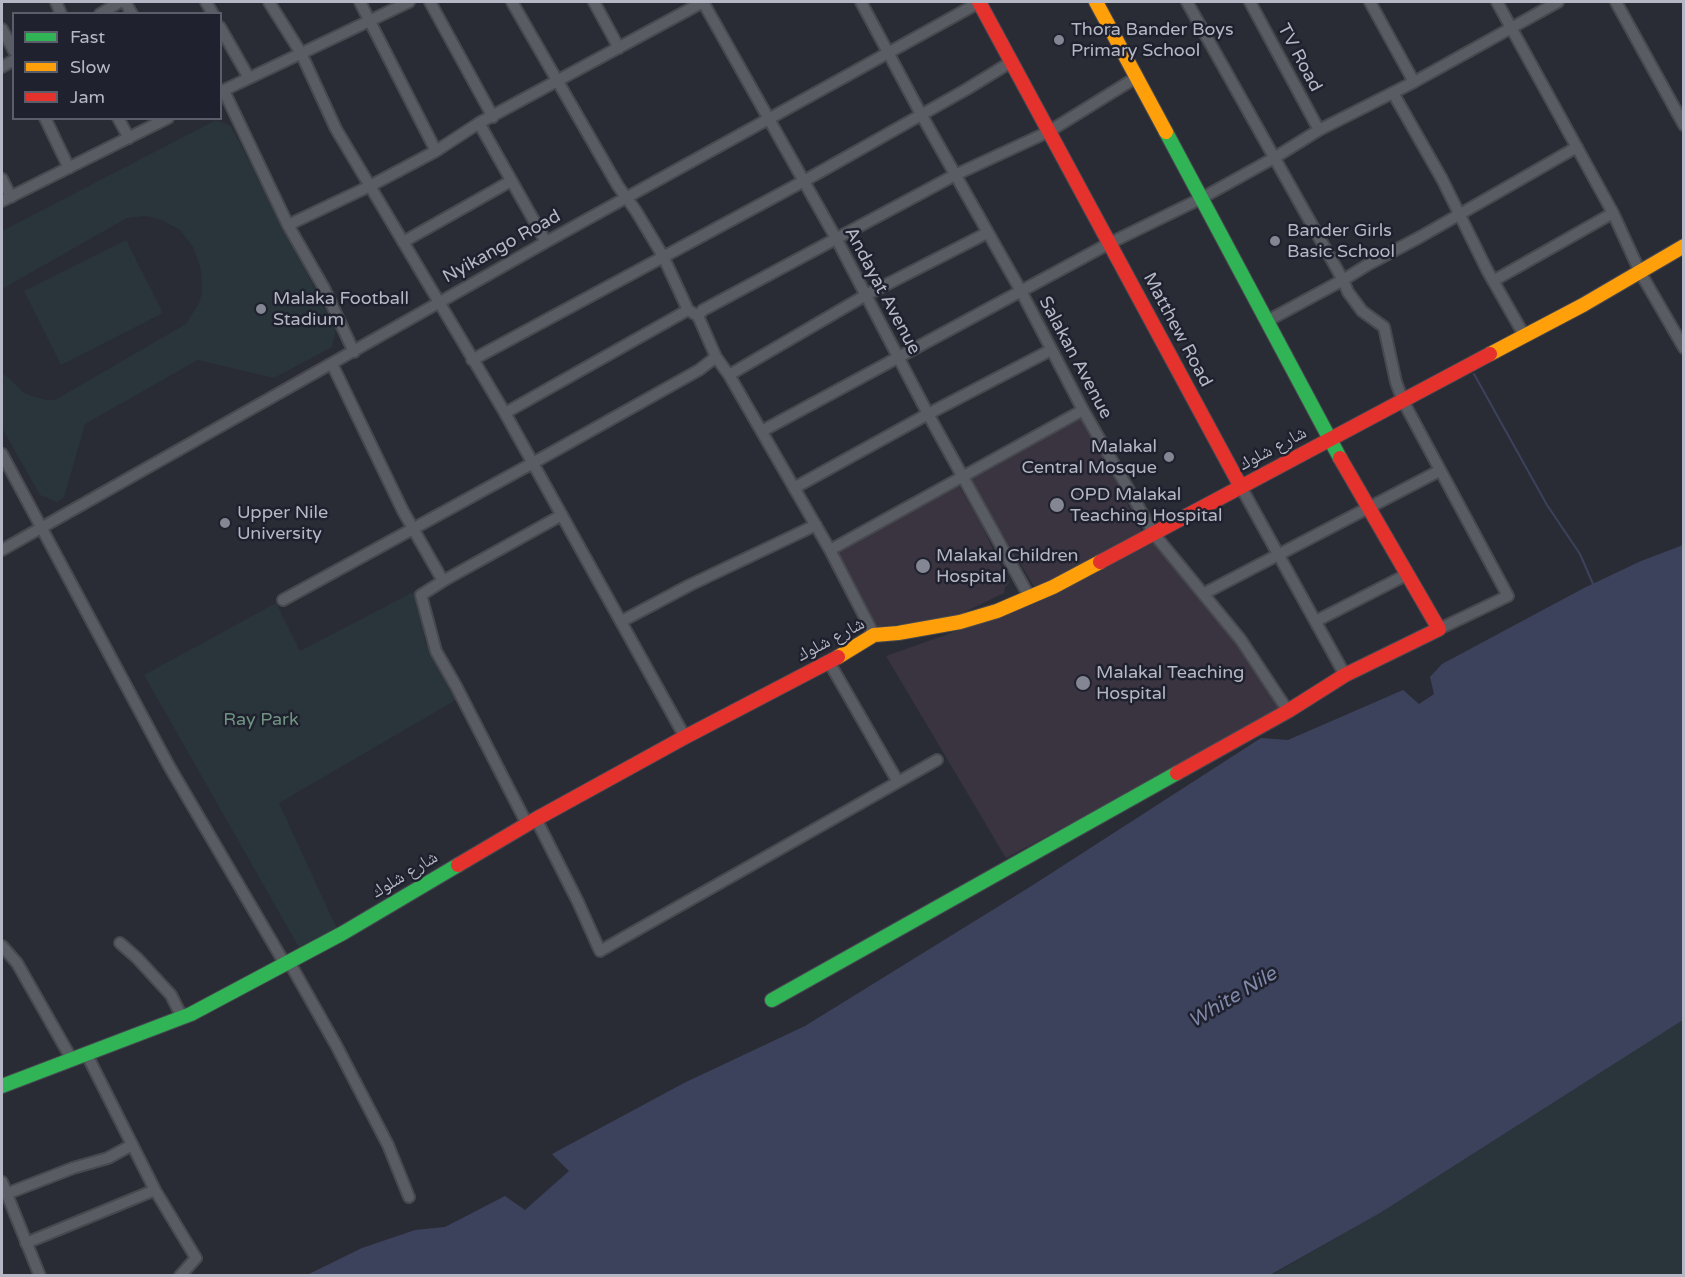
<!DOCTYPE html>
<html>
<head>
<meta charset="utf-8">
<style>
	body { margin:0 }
	#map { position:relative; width:1685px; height:1277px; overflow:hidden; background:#2a2c35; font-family:"Varela Round",sans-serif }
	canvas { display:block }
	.frame { position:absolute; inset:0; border:3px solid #b5b7c5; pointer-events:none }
	.legend { position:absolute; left:12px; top:12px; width:210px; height:108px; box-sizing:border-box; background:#1f212e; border:2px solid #5b5d6a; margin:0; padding:8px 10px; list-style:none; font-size:18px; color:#b5b7c5 }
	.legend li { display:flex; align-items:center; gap:12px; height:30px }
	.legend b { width:30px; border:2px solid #5b5d6a }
</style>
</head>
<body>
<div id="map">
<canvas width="1685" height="1277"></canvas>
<div class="frame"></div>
<ul class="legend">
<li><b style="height:8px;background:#30b455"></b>Fast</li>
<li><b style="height:8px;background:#ff9f0a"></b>Slow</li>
<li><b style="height:8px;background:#e5322d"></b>Jam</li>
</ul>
</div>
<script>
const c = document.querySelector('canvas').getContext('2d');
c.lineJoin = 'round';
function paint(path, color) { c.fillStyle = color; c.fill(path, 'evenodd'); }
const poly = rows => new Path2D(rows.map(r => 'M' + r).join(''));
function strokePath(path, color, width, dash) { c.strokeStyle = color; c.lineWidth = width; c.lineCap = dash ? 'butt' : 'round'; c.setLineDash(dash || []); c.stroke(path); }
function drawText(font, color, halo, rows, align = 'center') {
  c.font = font + ' "Varela Round","Noto Naskh Arabic",sans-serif'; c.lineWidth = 5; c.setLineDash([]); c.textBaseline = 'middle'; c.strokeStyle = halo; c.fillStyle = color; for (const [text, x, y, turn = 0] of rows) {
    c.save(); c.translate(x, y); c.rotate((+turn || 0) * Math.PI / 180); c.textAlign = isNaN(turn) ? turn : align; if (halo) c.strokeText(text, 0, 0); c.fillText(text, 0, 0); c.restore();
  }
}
paint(poly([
	[1081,414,1143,534,1036,590,969,477],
	[957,483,980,522,1009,583,1005,587,1004,593,954,617,877,627,837,549],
	[1153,543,1237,643,1283,711,1006,858,886,656,1036,603]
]), '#393440');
paint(poly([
	[216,120,231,126,336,329,332,347,274,378,198,360,85,424,64,497,57,502,40,495,2,428,2,372,23,392,31,396,47,400,55,400,186,324,199,303,202,292,201,270,193,247,180,230,162,220,145,216,127,218,2,289,2,231],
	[126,240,163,313,61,365,24,291],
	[417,590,425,642,456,700,279,803,338,931,301,951,144,675,276,603,300,651],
	[1683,1020,1683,1275,1270,1276,1380,1213]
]), '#29353a');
paint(poly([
	[1683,545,1683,1020,1380,1213,1270,1275,307,1275,362,1248,415,1230,445,1227,505,1196,525,1210,569,1171,552,1154,684,1083,805,1026,1033,885,1261,738,1288,740,1403,690,1419,704,1434,694,1430,677,1442,664,1584,588,1641,561]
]), '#3c425c');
strokePath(poly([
	[1474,374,1547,505,1580,554,1593,584]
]), '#3c425c', 2);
const street = poly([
	[56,2,61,14],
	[125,2,132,14],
	[206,2,213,14],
	[269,2,301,53,336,129,505,413,685,737],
	[360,2,436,151],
	[430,2,493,117],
	[512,2,618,186,636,211,663,256,688,310,698,316,716,357,729,375,830,550,874,635],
	[594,2,619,48],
	[703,2,837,240,928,414,1030,598],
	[861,2,921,114,1021,291,1083,410,1154,534,1241,640,1288,711],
	[1187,2,1343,280,1348,292,1362,311,1384,327,1396,382,1403,401,1508,596,1439,629],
	[1250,2,1319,130],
	[1370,2,1414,82],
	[1497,2,1613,213,1640,272,1684,348],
	[1616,2,1684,125],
	[100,14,120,2],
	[220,27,249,78],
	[2,29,14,51],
	[2,67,14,60],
	[224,91,288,225,324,288,354,352],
	[220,92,409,2],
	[1393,93,1442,179,1487,270,1524,335],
	[45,118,69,168],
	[118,118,129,138],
	[479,123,546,242],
	[2,179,11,197],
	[2,201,168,118],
	[288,225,370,186,436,151,479,123,703,2],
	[403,242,511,181],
	[1493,281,1613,213],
	[698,316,703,310,955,175,1048,132,1137,77],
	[1267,321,1343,280,1369,264,1420,237,1577,147],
	[472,360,804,181,967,89,1011,62],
	[332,364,403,511,443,581,421,595,436,651,456,686,527,824],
	[729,375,866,295,987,233],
	[505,413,688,310],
	[762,431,1110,243,1200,199,1274,158,1319,130,1414,82,1558,2],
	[2,454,169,766,285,964,292,967,336,1045,388,1145,409,1197],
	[1241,487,1345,675],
	[794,488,928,414,1051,350],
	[2,550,546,242,980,2],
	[830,550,1083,410],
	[443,581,562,515],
	[1203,594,1439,471],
	[283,600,533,463,699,370,716,357],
	[622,621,690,585,816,525],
	[1316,621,1408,574],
	[829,662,898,782,937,760],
	[536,819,578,902,600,951,898,782],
	[120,943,137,958,171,995,182,1017],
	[2,946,17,963,71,1058],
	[86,1053,155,1190,196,1258,180,1276],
	[2,1182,40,1276],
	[6,1194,73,1168,108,1158,132,1145],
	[26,1243,155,1190]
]);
const fast = poly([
	[1166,132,1340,458],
	[772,1000,1177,773],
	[2,1086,191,1014,343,933,458,865]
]);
const slow = poly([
	[1096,2,1166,132],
	[1490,354,1583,305,1684,246],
	[838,657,874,635,898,633,960,622,997,611,1053,587,1100,562]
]);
const jam = poly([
	[979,2,1241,487],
	[1100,562,1490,354],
	[1177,773,1288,711,1345,675,1439,629,1340,458],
	[458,865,536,819,685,737,838,657]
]);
strokePath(street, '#47494f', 14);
strokePath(fast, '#474952', 16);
strokePath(slow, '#474952', 16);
strokePath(jam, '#474952', 16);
strokePath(street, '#5a5c63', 10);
strokePath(fast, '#30b455', 14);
strokePath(slow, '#ff9f0a', 14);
strokePath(jam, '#e5322d', 14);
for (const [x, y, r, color] of [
	[1059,40,6,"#848693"],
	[1275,241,6,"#848693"],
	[261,309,6,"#848693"],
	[1169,457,6,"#848693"],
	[1057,505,8,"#848693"],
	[225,523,6,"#848693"],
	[923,566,8,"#848693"],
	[1083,683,8,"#848693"]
]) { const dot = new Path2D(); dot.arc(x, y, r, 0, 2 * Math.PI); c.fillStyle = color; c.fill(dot); strokePath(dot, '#1f212e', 2); }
drawText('18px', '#b5b7c5', '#1f212e', [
	["Thora Bander Boys",1071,30],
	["Primary School",1071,51],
	["Bander Girls",1287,231],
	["Basic School",1287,252],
	["Malaka Football",273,299],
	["Stadium",273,320],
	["Malakal",1157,447,"right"],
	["Central Mosque",1157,468,"right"],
	["OPD Malakal",1070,495],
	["Teaching Hospital",1070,516],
	["Upper Nile",237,513],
	["University",237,534],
	["Malakal Children",936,556],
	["Hospital",936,577],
	["Malakal Teaching",1096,673],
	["Hospital",1096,694]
], 'left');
drawText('18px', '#b5b7c5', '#1f212e', [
	["TV Road",1299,58,62],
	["Nyikango Road",502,247,-29],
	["Andayat Avenue",882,291,62],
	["Matthew Road",1177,330,62],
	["Salakan Avenue",1075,358,62],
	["شارع شلوك",1273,449,-28],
	["شارع شلوك",831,640,-28],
	["شارع شلوك",405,875,-31]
]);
drawText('18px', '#6f9380', '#1f212e', [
	["Ray Park",261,720]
]);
drawText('italic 20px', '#8088aa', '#1f212e', [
	["White Nile",1233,998,-31]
]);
</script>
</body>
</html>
